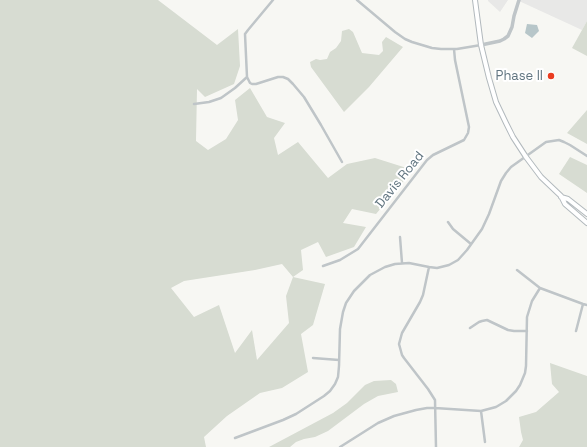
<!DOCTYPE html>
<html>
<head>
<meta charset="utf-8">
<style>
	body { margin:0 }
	canvas { display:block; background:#f7f7f3 }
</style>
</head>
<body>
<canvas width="587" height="447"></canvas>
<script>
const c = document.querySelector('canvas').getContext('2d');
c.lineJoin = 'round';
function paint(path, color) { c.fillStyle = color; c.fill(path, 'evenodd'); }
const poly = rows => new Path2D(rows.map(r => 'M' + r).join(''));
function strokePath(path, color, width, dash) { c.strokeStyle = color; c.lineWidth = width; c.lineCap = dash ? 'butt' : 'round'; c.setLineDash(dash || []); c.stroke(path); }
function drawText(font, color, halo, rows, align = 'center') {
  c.font = font + ' "Space Grotesk",sans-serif'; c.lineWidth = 4; c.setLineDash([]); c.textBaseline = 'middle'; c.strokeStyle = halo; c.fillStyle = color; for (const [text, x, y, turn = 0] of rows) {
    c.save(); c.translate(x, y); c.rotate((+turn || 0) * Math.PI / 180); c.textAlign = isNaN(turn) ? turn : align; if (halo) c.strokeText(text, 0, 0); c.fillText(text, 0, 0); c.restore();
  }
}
paint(poly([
	[488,0,508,0,500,12,488,1],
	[519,0,587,0,587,21,582,30,519,1]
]), '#e8e8e7');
paint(poly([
	[0,0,158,0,217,45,238,29,240,66,234,84,205,97,197,89,196,141,208,150,226,139,238,120,235,100,250,88,267,117,285,123,274,138,278,155,298,142,328,178,347,164,375,158,413,170,376,214,352,209,343,223,366,227,354,247,326,257,318,242,301,250,303,270,293,277,325,284,313,325,301,334,308,372,282,388,260,393,227,416,204,437,206,447,0,447],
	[282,264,293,277,286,296,289,323,257,360,252,330,235,353,219,305,194,317,171,288,184,281,255,270],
	[587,21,587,56,572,48],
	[349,29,353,32,362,53,379,55,383,51,382,42,386,37,403,47,369,87,344,112,311,67,310,62,316,59,320,60,327,59,330,52,336,48,341,41,342,31],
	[587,110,587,144,567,133],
	[570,157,587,165,587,193,559,174],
	[550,363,587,376,587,447,519,447,523,440,521,432,519,417,536,412,559,392,552,384],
	[391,380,396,384,398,392,378,396,364,404,328,431,315,437,304,439,296,442,290,447,269,447,333,413,347,403,365,385,374,381]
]), '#d7dcd2');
paint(poly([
	[527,24,537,25,539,31,532,38,525,33]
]), '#b7c6c9');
const secondary = poly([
	[475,0,481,45,489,78,496,102,506,123,513,137,526,157,541,177,561,196,565,204,587,223],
	[561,197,568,199,587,214]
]);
strokePath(secondary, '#b2b9bd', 6);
strokePath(poly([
	[357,0,395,32,405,39,412,42,432,48,441,49,457,49,481,45],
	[247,77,250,83,252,84,256,84,278,77,283,77,288,79,293,84,304,97,321,125,342,162],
	[194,104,209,102,221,98,235,88,247,77,245,34,248,30,273,0],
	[448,222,453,229,471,244],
	[400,237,402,263],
	[323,266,340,260,358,249,427,160,433,155,464,140,468,133,469,127,455,60,454,49],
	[429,267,423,295,420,302,402,333,399,344,402,355,404,358,428,389,435,400,436,447],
	[517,270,540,288,583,304,587,305],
	[470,328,479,322,482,321,487,320,508,330,514,331,527,331],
	[576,331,583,304],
	[313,358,339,360],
	[481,411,485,442],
	[235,438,283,420,296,414,324,396,330,391,335,384,338,377,339,366,340,329,343,312,346,303,354,291,370,275,385,267,395,264,409,263,429,267,437,268,449,265,458,260,467,250,482,229,489,214,501,181,506,173,511,167,546,142,559,140,564,142,570,145,587,156],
	[340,447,378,423,394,416,416,410,427,408,435,408,481,411,496,407,506,401,516,391,520,385,525,373,526,366,527,317,532,301,540,288]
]), '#bfc5c8', 2.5);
strokePath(poly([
	[481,45,500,41,504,39,508,36,512,27,514,16,519,0]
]), '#bfc5c8', 3.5);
strokePath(secondary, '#fff', 4);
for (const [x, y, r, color] of [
	[551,76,4,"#ea3c20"]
]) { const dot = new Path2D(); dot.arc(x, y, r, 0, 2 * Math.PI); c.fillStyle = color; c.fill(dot); strokePath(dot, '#fff', 1.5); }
drawText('13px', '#617580', '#fff', [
	["Phase II",543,76]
], 'right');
drawText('13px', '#617580', '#fff', [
	["Davis Road",400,180,-51]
]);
</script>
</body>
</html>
